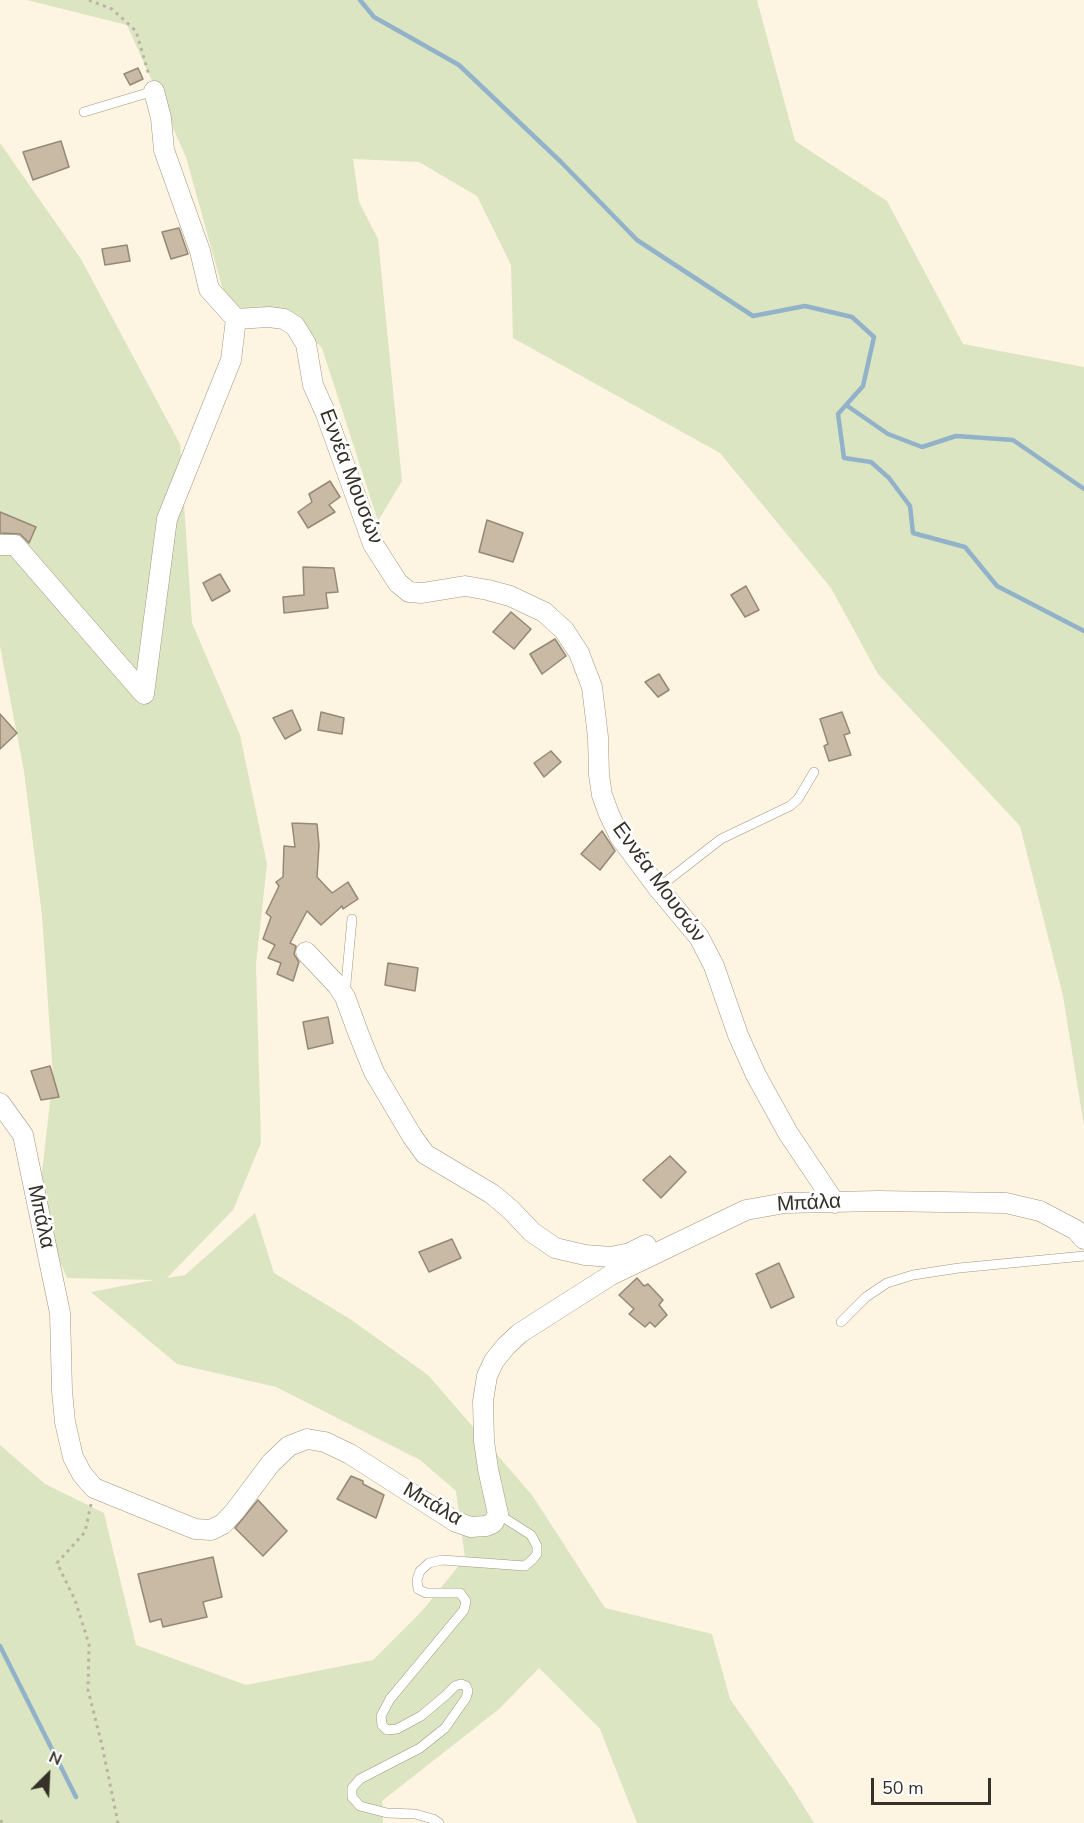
<!DOCTYPE html>
<html>
<head>
<meta charset="utf-8">
<style>
	body { margin:0 }
	#map { position:relative; width:1084px; height:1823px; overflow:hidden; background:#fef4e2; font-family:"Nunito Sans",sans-serif }
	canvas { display:block }
	.north { position:absolute; left:18px; top:1745px; width:60px; height:60px; -webkit-text-stroke:4px #fff; paint-order:stroke; rotate:24deg; font-size:16px; font-weight:700; line-height:24px; text-align:center; color:#353028 }
	.north::after { content:''; display:block; margin:auto; width:21px; height:27px; background:#353028; clip-path:polygon(50% 0,100% 100%,50% 72%,0 100%) }
	.scale { position:absolute; left:871px; top:1778px; width:120px; height:27px; box-sizing:border-box; border:3px solid #353028; border-top:0; padding-left:8px; font-size:18px; line-height:21px; white-space:nowrap; color:#353028; -webkit-text-stroke:4px #fff; paint-order:stroke }
</style>
</head>
<body>
<div id="map">
<canvas width="1084" height="1823"></canvas>
<div class="north">N</div>
<div class="scale">50 m</div>
</div>
<script>
const c = document.querySelector('canvas').getContext('2d');
c.lineJoin = 'round';
function paint(path, color) { c.fillStyle = color; c.fill(path, 'evenodd'); }
const poly = rows => new Path2D(rows.map(r => 'M' + r).join(''));
function strokePath(path, color, width, dash) { c.strokeStyle = color; c.lineWidth = width; c.lineCap = dash ? 'butt' : 'round'; c.setLineDash(dash || []); c.stroke(path); }
function drawText(font, color, halo, rows, align = 'center') {
  c.font = font + ' "Nunito Sans",sans-serif'; c.lineWidth = 5; c.setLineDash([]); c.textBaseline = 'middle'; c.strokeStyle = halo; c.fillStyle = color; for (const [text, x, y, turn = 0] of rows) {
    c.save(); c.translate(x, y); c.rotate((+turn || 0) * Math.PI / 180); c.textAlign = isNaN(turn) ? turn : align; if (halo) c.strokeText(text, 0, 0); c.fillText(text, 0, 0); c.restore();
  }
}
paint(poly([
	[27,0,757,0,795,141,887,201,963,344,1084,367,1084,1126,1063,996,1020,826,878,674,831,588,720,453,513,338,511,265,477,196,419,162,353,159,359,202,378,239,402,481,378,521,322,348,285,311,247,313,224,294,186,157,127,25],
	[0,143,81,259,180,444,192,623,240,735,267,864,256,964,261,1143,233,1210,167,1278,185,1275,255,1213,274,1273,350,1319,428,1375,532,1495,605,1608,712,1634,730,1699,793,1789,814,1823,637,1823,600,1729,539,1668,499,1709,382,1801,383,1823,0,1823,0,1445,45,1484,104,1513,136,1645,246,1685,373,1660,422,1611,465,1558,456,1491,420,1460,276,1387,177,1364,91,1292,154,1280,67,1278,38,1207,53,1076,42,915,24,771,0,646]
]), '#dbe5c2');
strokePath(poly([
	[360,0,374,17,459,65,561,162,637,240,753,316,805,306,852,317,874,337,863,386,838,414,844,458,871,462,889,478,910,506,913,533,965,547,997,586,1084,631],
	[846,405,888,434,922,447,956,436,1013,440,1084,489],
	[0,1646,76,1797]
]), '#91b2c9', 4.5);
const building = poly([
	[138,68,143,79,130,85,124,74,138,68],
	[61,141,69,167,33,180,23,152,61,141],
	[179,228,188,254,171,259,162,232,179,228],
	[127,245,130,261,105,265,102,249,127,245],
	[330,481,340,497,329,505,335,512,308,528,298,512,312,502,309,494,330,481],
	[0,512,36,527,29,543,20,534,0,533,0,512],
	[487,520,523,533,513,562,479,552,487,520],
	[303,567,334,568,338,592,326,593,328,608,284,613,283,597,304,595,303,567],
	[220,574,230,591,212,601,203,583,220,574],
	[746,586,759,610,745,617,731,595,746,586],
	[511,612,531,629,514,649,493,632,511,612],
	[555,639,566,656,542,674,530,654,555,639],
	[659,674,669,690,658,697,645,682,659,674],
	[292,710,301,730,285,739,273,718,292,710],
	[321,712,344,718,342,734,318,730,321,712],
	[842,712,850,733,844,735,851,755,829,761,824,746,828,744,820,719,842,712],
	[0,714,17,733,0,749,0,714],
	[551,751,561,762,544,777,534,763,551,751],
	[292,823,317,824,319,845,317,877,332,893,348,882,358,899,343,909,342,906,321,925,307,911,290,943,296,946,294,954,299,962,293,981,277,974,281,963,268,958,275,945,263,939,271,917,266,913,279,886,276,882,283,877,284,846,295,847,292,823],
	[602,831,615,851,600,870,581,854,602,831],
	[388,963,418,968,415,991,385,985,388,963],
	[328,1017,333,1043,308,1049,303,1022,328,1017],
	[50,1066,59,1097,41,1100,31,1071,50,1066],
	[670,1156,686,1172,661,1198,643,1180,670,1156],
	[452,1239,461,1258,429,1272,419,1252,452,1239],
	[779,1263,794,1297,771,1308,756,1274,779,1263],
	[637,1278,644,1286,648,1284,663,1300,659,1305,667,1315,655,1327,650,1322,645,1327,629,1314,634,1309,619,1295,637,1278],
	[351,1476,363,1481,363,1484,384,1495,376,1518,337,1499,351,1476],
	[258,1500,287,1531,263,1556,235,1528,258,1500],
	[213,1557,222,1597,203,1602,207,1617,163,1627,161,1619,150,1622,138,1574,213,1557]
]);
paint(building, '#c9baa6');
strokePath(building, '#968875', 1.5);
const lane = poly([
	[84,112,154,91],
	[658,888,721,839,790,806,798,799,814,772],
	[345,994,352,919],
	[841,1322,866,1297,887,1283,913,1275,959,1268,1084,1256],
	[439,1823,433,1819,415,1814,387,1813,360,1806,352,1797,352,1788,360,1779,420,1748,445,1728,466,1698,468,1691,466,1686,461,1684,455,1686,446,1695,421,1716,397,1729,387,1730,382,1725,381,1716,390,1699,464,1610,466,1601,460,1593,426,1593,418,1589,417,1580,420,1571,429,1563,442,1560,525,1566,533,1559,537,1554,537,1546,531,1535,498,1514]
]);
const street = poly([
	[154,91,161,118,164,150,200,251,209,289,236,319],
	[0,545,15,545,144,694,167,519,231,360,236,319,269,317,284,319,295,326,306,344,313,385,326,414,373,544,398,583,409,592,422,593,465,586,488,590,510,596,544,612,564,630,579,653,592,687,598,737,599,775,602,795,609,814,620,837,658,888,699,937,714,966,738,1035,756,1075,788,1133,835,1203],
	[306,952,337,985,345,997,359,1035,374,1072,412,1136,425,1154,492,1194,510,1209,532,1232,555,1248,585,1255,611,1257,630,1253,646,1245],
	[0,1103,23,1135,60,1313,62,1391,65,1422,73,1457,82,1474,94,1488,195,1529,211,1530,223,1524,235,1511,271,1463,289,1446,307,1439,325,1442,350,1454,456,1522,471,1527,486,1526,493,1523,498,1514,488,1469,484,1441,483,1401,487,1376,494,1361,506,1346,520,1333,611,1275,746,1210,785,1203,879,1201,1006,1203,1040,1211,1076,1230,1084,1239]
]);
strokePath(lane, '#a29681', 10);
strokePath(street, '#a29681', 21);
strokePath(poly([
	[89,0,112,9,136,31,149,75],
	[91,1504,85,1532,57,1563,75,1600,89,1644,88,1690,102,1745,118,1823],
	[0,1821,5,1823]
]), '#bbb2a4', 3, [3, 4.5]);
strokePath(lane, '#fff', 9);
strokePath(street, '#fff', 20);
drawText('21px', '#353028', '#fff', [
	["Εννέα Μουσών",350,477,69],
	["Εννέα Μουσών",658,883,54],
	["Μπάλα",809,1204,-3],
	["Μπάλα",40,1217,78],
	["Μπάλα",432,1505,30]
]);
</script>
</body>
</html>
